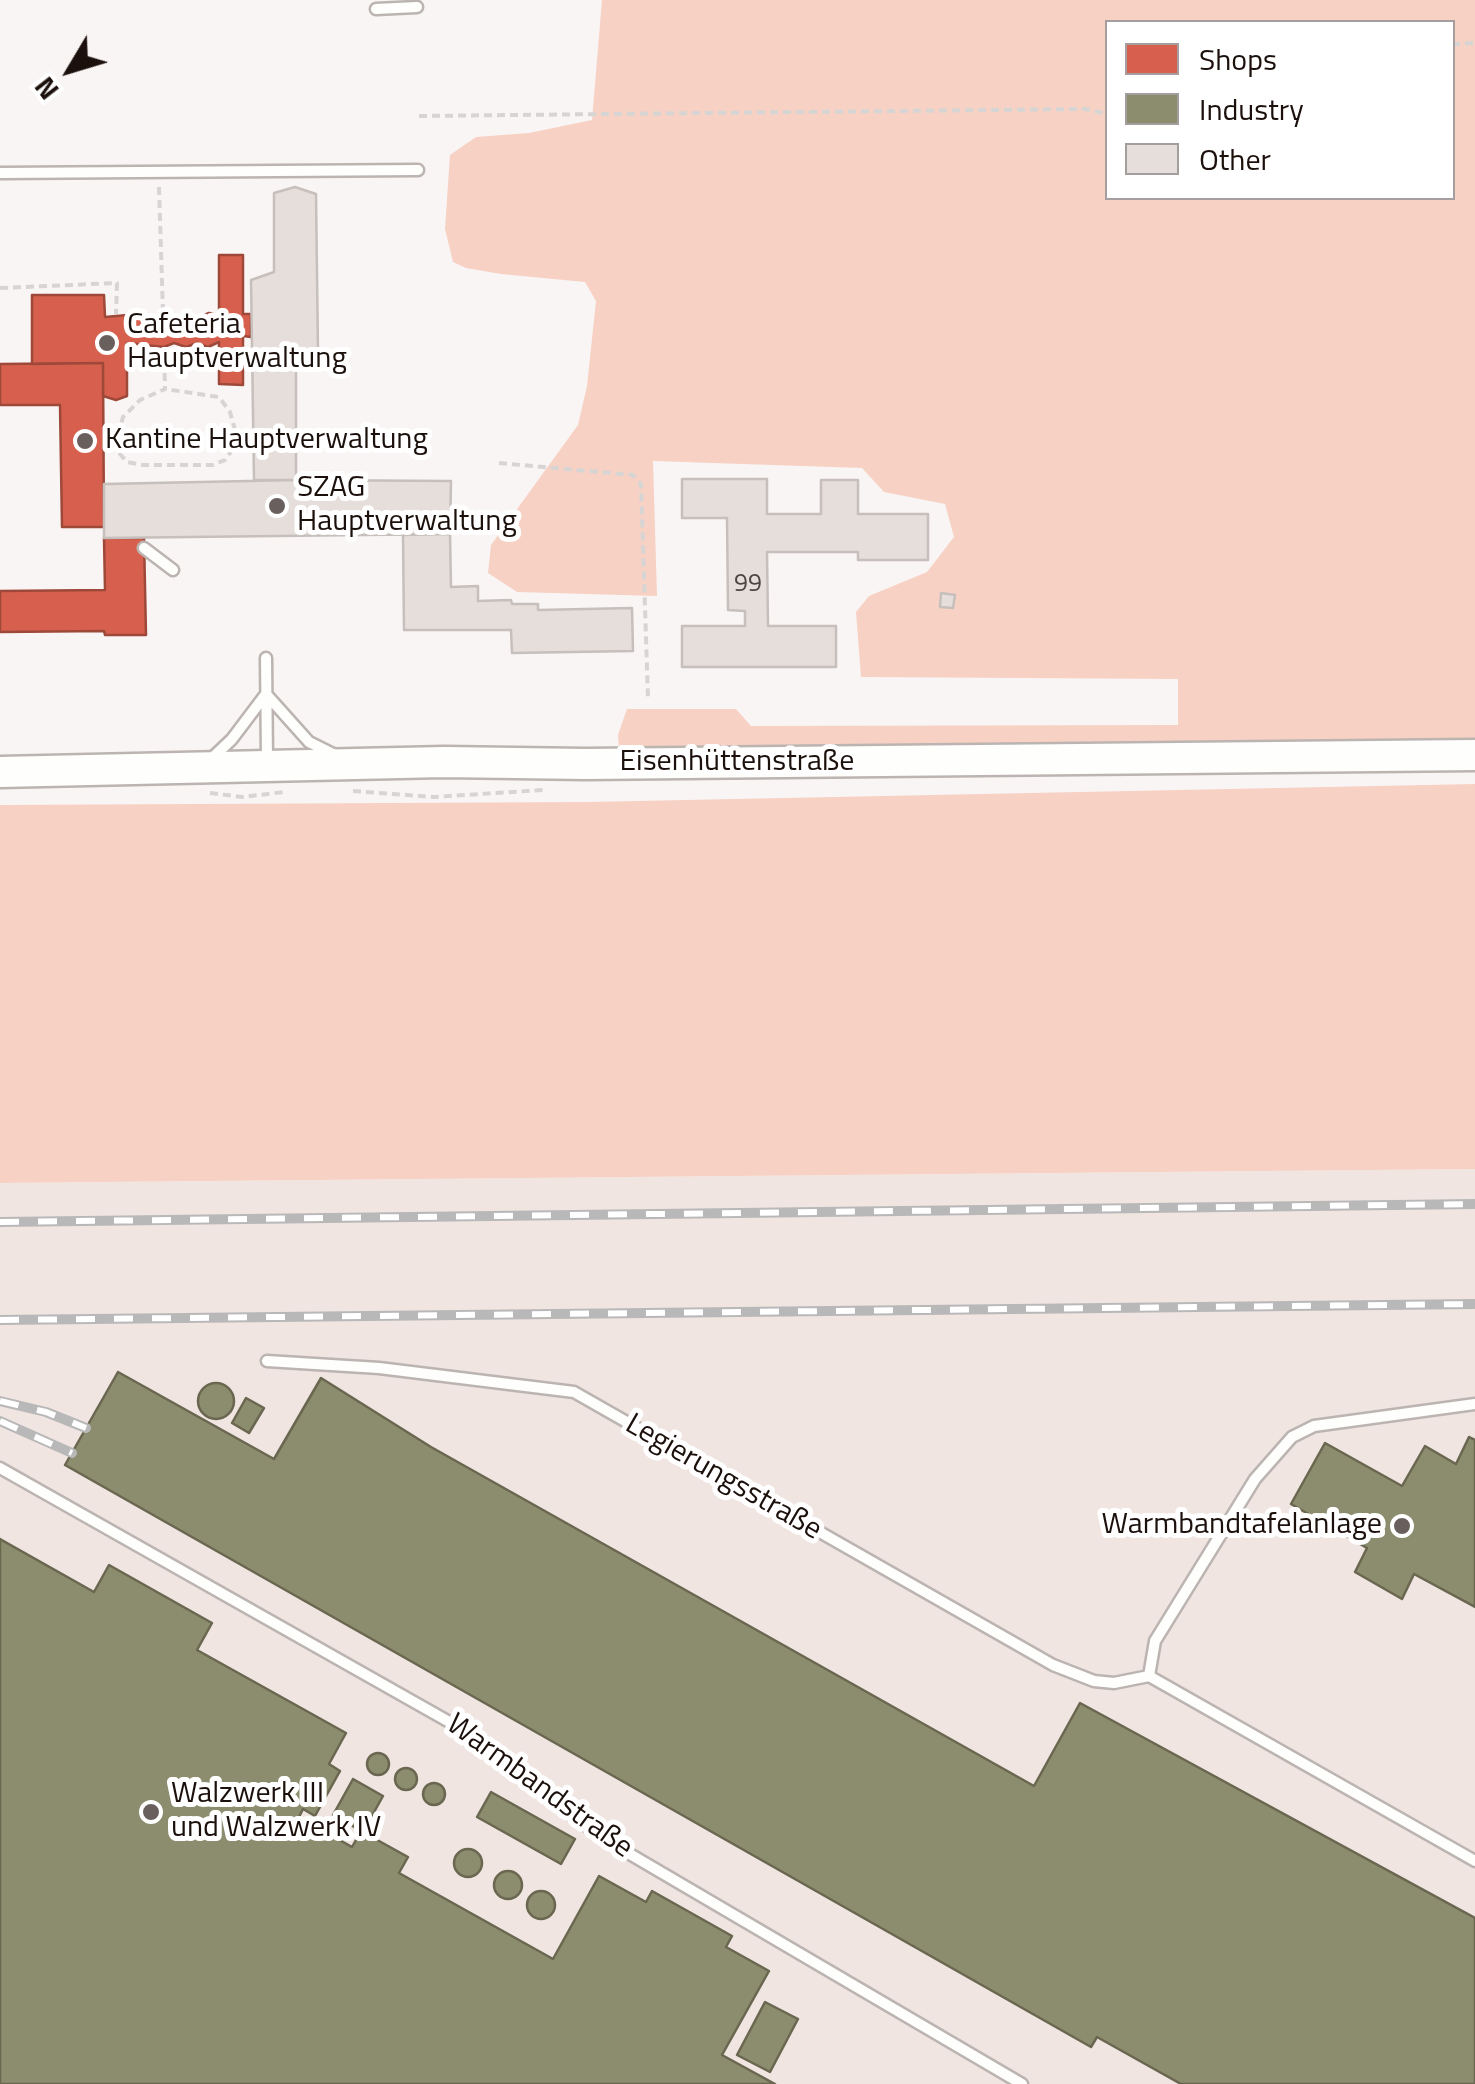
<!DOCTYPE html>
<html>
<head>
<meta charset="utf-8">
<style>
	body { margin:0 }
	#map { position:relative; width:1475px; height:2084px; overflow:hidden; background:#f9f5f4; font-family:"Titillium Web",sans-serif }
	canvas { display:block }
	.legend { position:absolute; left:1105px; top:20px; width:350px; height:180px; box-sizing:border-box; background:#fff; border:2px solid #a49f9e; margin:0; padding:12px 18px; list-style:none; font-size:30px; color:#1b100c }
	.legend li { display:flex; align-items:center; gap:20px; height:50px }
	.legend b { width:50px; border:2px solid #a49f9e }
	.north { position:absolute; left:20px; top:20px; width:100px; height:100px; -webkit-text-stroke:8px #fff; paint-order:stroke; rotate:232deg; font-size:28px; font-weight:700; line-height:40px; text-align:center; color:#1b100c }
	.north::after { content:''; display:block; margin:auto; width:35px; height:45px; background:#1b100c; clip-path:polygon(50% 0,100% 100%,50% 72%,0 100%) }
</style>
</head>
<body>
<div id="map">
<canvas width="1475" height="2084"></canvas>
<ul class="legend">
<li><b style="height:28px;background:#d6604d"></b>Shops</li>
<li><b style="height:28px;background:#8c8c6e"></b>Industry</li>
<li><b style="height:28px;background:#e6dedb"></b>Other</li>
</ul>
<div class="north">N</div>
</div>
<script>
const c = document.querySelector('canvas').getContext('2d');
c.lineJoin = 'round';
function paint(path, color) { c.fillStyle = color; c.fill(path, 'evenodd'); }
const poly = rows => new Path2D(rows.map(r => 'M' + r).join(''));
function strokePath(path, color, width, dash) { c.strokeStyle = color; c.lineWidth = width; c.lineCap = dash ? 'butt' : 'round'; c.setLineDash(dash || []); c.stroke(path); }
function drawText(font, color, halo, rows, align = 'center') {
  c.font = font + ' "Titillium Web",sans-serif'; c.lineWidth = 10; c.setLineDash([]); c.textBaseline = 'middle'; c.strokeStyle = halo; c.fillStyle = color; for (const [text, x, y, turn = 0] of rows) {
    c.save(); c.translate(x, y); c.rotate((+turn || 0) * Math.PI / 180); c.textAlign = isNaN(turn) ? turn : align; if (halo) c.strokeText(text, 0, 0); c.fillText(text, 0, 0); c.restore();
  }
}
paint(poly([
	[1475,1169,1475,2084,0,2084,0,1183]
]), '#f0e5e1');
paint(poly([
	[602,0,1475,0,1475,743,619,748,618,735,627,709,736,709,751,726,1178,725,1178,679,861,677,856,612,869,596,927,572,954,537,945,504,884,492,862,468,653,461,657,596,517,592,488,573,491,545,578,425,587,386,596,301,585,282,501,274,466,268,453,262,445,229,450,155,476,137,529,133,592,120],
	[1108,22,1452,22,1452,198,1108,198],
	[1475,784,1475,1169,0,1183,0,805,587,802]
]), '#f7d1c4');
const shops = poly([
	[219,255,243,255,243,314,251,314,251,337,243,336,243,385,219,384,219,342,208,347,197,343,186,347,174,343,164,347,127,343,127,396,116,400,103,396,103,363,32,364,32,295,104,295,105,317,139,314,151,318,163,313,174,317,187,314,197,318,209,313,219,316,219,255],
	[103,363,104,527,62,527,60,405,0,405,0,364,103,363],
	[104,538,144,538,146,635,105,635,104,631,0,632,0,591,105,590,104,538]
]);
paint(shops, '#d6604d');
strokePath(shops, '#9e483a', 2.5);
const industry = poly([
	[118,1372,274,1459,321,1378,431,1447,1034,1786,1080,1703,1475,1918,1475,2084,1181,2084,1097,2037,1091,2047,65,1465,118,1372],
	'198 1401a18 18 0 1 1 36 0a18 18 0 1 1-36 0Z',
	[246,1398,264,1408,249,1433,232,1423,246,1398],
	[1469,1437,1475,1440,1475,1607,1414,1574,1402,1599,1355,1572,1367,1548,1291,1504,1325,1443,1402,1486,1425,1446,1456,1464,1469,1437],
	[0,1539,94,1592,109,1565,212,1623,197,1650,346,1733,329,1764,340,1771,315,1816,303,1809,299,1817,352,1847,361,1831,408,1857,399,1873,553,1959,599,1876,646,1902,652,1891,732,1936,726,1947,769,1971,722,2055,775,2084,0,2084,0,1539],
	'367 1764a11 11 0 1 1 22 0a11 11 0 1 1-22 0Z',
	'395 1779a11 11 0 1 1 22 0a11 11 0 1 1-22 0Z',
	[353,1779,383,1796,363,1832,333,1815,353,1779],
	'423 1794a11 11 0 1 1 22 0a11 11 0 1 1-22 0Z',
	[491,1792,575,1839,561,1864,477,1817,491,1792],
	'454 1863a14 14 0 1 1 28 0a14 14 0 1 1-28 0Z',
	'494 1885a14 14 0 1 1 28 0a14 14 0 1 1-28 0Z',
	'527 1905a14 14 0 1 1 28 0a14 14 0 1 1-28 0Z',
	[765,2002,798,2019,770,2072,737,2055,765,2002]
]);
paint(industry, '#8c8c6e');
strokePath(industry, '#6a6751', 2.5);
const building = poly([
	[295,187,316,194,318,352,296,361,296,480,254,480,251,280,274,272,274,193,295,187],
	[682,479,767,479,767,514,821,514,821,480,858,480,858,514,928,514,928,560,858,560,858,552,767,552,768,626,836,626,836,667,682,667,682,626,745,626,745,611,728,610,727,518,682,518,682,479],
	[296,480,451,481,450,534,104,538,104,484,296,480],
	[450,534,451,587,478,586,478,601,511,600,512,604,538,604,538,610,632,608,633,651,512,653,511,630,404,630,403,535,450,534],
	[941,593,955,595,953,608,940,607,941,593]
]);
paint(building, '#e6dedb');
strokePath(building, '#c6bfbb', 2.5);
const lane = poly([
	[376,9,417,7],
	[0,173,418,170],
	[144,548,173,570],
	[266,658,267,761],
	[212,758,232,739,266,694,309,742,335,755],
	[267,1361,379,1368,574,1392,1053,1665,1094,1681,1114,1683,1149,1676,1475,1861],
	[0,1468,483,1741,574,1817,611,1843,1022,2084],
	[1149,1676,1155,1641,1255,1479,1292,1437,1314,1426,1475,1404]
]);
const secondary = poly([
	[0,772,444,762,586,764,1475,755]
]);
strokePath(lane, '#bbb4b1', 15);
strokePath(secondary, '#bbb4b1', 35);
strokePath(poly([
	[1452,44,1475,43],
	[419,116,1085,109,1108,114],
	[159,187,163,313],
	[0,288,117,283,116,314],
	[164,347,165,389,140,400,123,417,118,435,120,454,127,462,143,465,213,465,225,460,233,449,235,430,230,412,219,397,165,389],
	[499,463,633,475,641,484,648,699],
	[353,791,434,797,543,790],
	[210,793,242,797,284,792]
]), '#d6d5d4', 4, [8, 5]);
strokePath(lane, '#fefefd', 10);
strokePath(secondary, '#fefefd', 30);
const rail = poly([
	[0,1222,1475,1204],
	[0,1320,1475,1304],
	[0,1401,46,1412,86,1428],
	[0,1421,72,1453]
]);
strokePath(rail, '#b9b8b8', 10);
strokePath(rail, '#fff', 6, [19]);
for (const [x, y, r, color] of [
	[107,343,10,"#69605d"],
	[85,441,10,"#69605d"],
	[277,506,10,"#69605d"],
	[1402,1526,10,"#69605d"],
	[151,1812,10,"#69605d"]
]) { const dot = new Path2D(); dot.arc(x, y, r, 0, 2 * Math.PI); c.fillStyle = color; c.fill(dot); strokePath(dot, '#fff', 4); }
drawText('25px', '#4e4440', null, [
	["99",748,585]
]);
drawText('30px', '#1b100c', '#fff', [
	["Cafeteria",127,326],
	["Hauptverwaltung",127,360],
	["Kantine Hauptverwaltung",105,441],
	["SZAG",297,489],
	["Hauptverwaltung",297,523],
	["Warmbandtafelanlage",1382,1526,"right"],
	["Walzwerk III",171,1795],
	["und Walzwerk IV",171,1829]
], 'left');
drawText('30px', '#1b100c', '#fff', [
	["Eisenhüttenstraße",737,763],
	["Legierungsstraße",723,1478,30],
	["Warmbandstraße",539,1787,36]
]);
</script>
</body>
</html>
